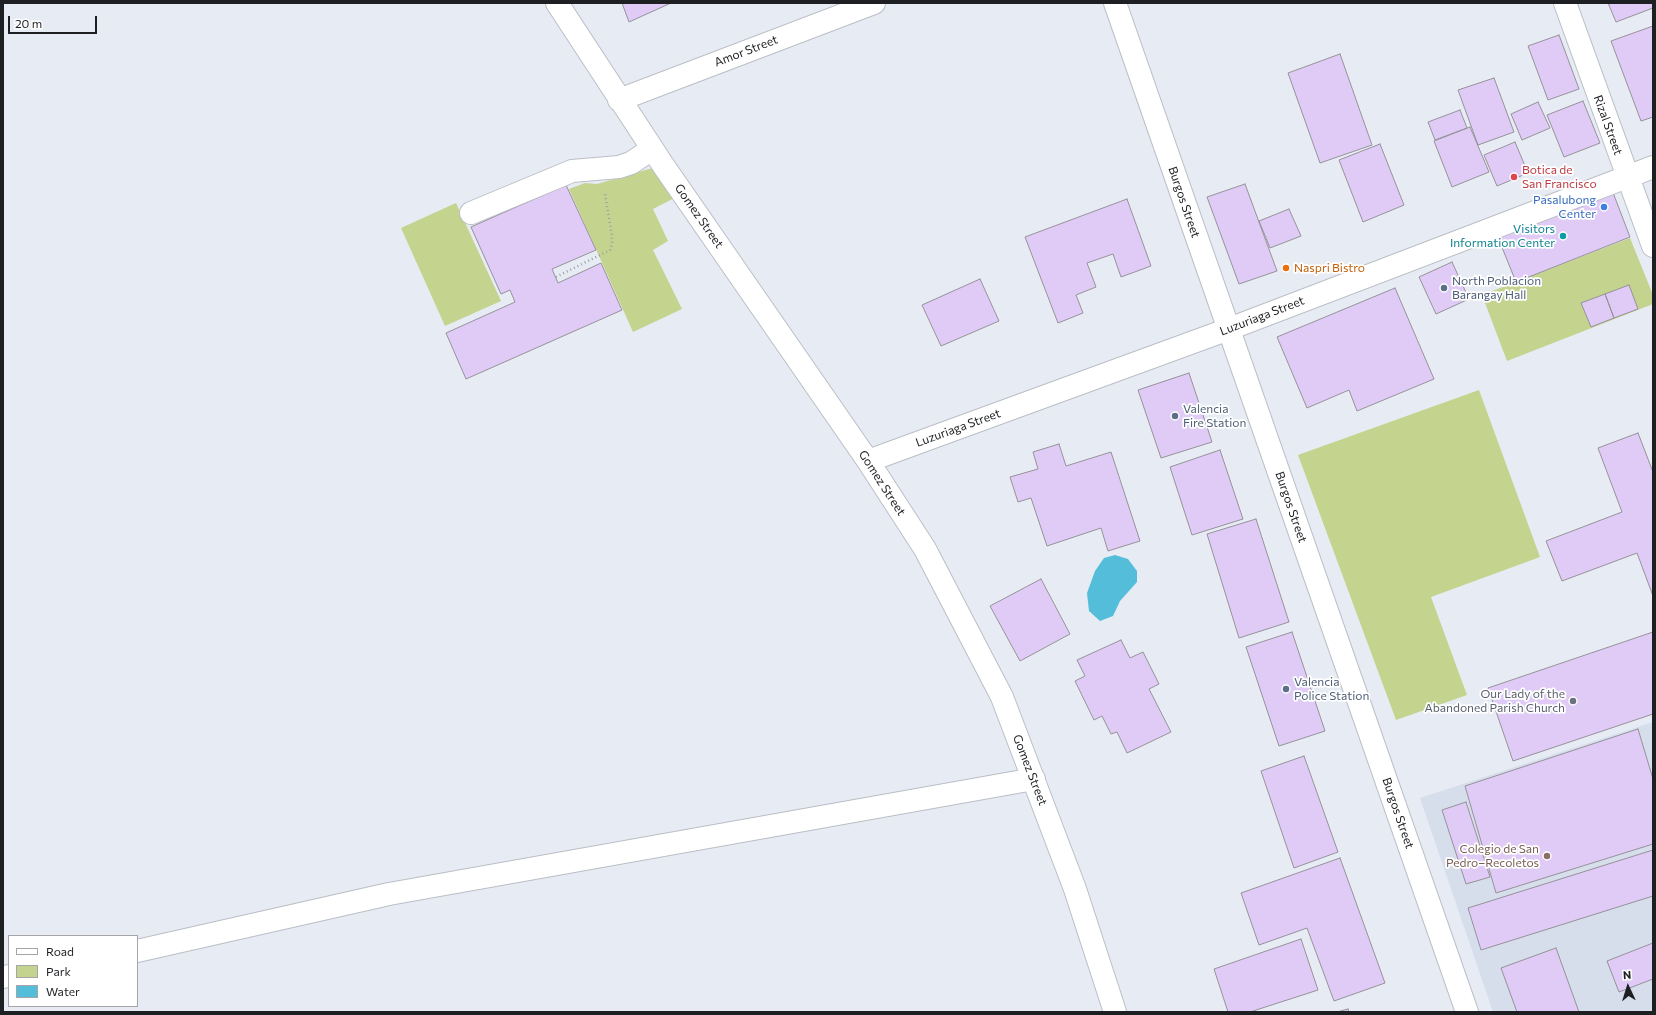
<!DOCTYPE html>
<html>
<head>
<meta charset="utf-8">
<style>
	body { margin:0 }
	#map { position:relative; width:1656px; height:1015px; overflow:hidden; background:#e7ebf3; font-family:Commissioner,sans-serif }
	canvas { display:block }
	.frame { position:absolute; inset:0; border:4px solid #1d1f22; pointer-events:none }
	.legend { position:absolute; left:8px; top:935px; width:130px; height:72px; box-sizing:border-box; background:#fff; border:1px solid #a5a5a7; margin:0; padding:5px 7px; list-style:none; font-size:12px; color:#1d1f22 }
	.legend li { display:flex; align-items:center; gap:8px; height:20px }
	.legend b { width:20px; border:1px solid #a5a5a7 }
	.north { position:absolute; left:1608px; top:967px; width:40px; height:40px; -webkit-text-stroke:3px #fff; paint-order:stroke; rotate:356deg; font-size:11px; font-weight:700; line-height:16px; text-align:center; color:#1d1f22 }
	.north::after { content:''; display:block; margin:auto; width:14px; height:18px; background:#1d1f22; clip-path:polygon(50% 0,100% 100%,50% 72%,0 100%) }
	.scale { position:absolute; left:8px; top:16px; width:89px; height:18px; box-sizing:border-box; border:2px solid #1d1f22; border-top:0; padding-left:5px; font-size:12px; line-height:14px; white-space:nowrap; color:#1d1f22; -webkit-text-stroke:3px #fff; paint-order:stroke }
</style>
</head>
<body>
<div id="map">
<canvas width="1656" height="1015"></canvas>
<div class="frame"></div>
<ul class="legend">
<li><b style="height:5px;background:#fff"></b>Road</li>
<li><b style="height:11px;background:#c4d38e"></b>Park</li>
<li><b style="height:11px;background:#54bdda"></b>Water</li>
</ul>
<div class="north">N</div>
<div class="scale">20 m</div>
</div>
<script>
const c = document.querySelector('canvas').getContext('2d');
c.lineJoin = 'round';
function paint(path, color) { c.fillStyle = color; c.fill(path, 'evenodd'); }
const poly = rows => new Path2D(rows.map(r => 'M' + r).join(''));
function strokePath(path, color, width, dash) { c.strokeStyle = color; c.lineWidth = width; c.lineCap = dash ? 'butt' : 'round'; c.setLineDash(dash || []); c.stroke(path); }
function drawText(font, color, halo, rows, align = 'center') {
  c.font = font + ' Commissioner,sans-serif'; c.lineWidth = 3.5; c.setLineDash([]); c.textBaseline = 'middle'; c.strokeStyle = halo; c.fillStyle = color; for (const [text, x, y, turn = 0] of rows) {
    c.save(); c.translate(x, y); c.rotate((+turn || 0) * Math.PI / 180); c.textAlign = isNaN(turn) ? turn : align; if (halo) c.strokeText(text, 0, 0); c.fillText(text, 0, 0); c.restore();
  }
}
paint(poly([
	[1653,722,1653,1012,1493,1012,1420,798]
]), '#d6deec');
paint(poly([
	[663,165,682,194,653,209,668,241,653,250,682,309,633,332,569,189,585,183,597,184],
	[456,203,501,301,445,326,401,228],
	[1630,238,1653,295,1653,304,1507,361,1482,295],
	[1479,390,1540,557,1431,597,1467,695,1396,720,1298,455]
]), '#c4d38e');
paint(poly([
	[1115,555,1128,559,1137,571,1137,582,1120,601,1113,616,1100,621,1089,611,1087,593,1095,571,1104,558]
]), '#54bdda');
const building = poly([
	[622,3,671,3,629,22,622,3],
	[1608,3,1653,3,1653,8,1616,22,1608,3],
	[1653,26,1653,117,1641,121,1611,41,1653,26],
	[1559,35,1579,89,1548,100,1528,46,1559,35],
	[1340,54,1372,145,1320,163,1288,73,1340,54],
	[1494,78,1514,132,1478,145,1458,90,1494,78],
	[1583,101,1600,143,1564,157,1547,115,1583,101],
	[1538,102,1550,128,1522,140,1511,114,1538,102],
	[1460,110,1467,128,1435,140,1428,122,1460,110],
	[1470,127,1489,172,1452,187,1434,141,1470,127],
	[1515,142,1528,173,1497,186,1484,155,1515,142],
	[1380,144,1404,205,1363,222,1339,160,1380,144],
	[1245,184,1277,271,1239,284,1207,197,1245,184],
	[566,185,596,250,552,269,558,283,601,263,622,310,466,379,446,333,515,302,510,290,501,294,471,227,566,185],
	[1612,190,1630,237,1516,282,1497,235,1612,190],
	[1127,199,1151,266,1121,277,1113,254,1087,263,1096,287,1076,295,1083,313,1058,323,1025,237,1127,199],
	[1289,209,1301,236,1270,248,1259,221,1289,209],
	[1452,262,1469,299,1436,314,1419,277,1452,262],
	[980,279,999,321,941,346,922,305,980,279],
	[1629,285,1638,309,1614,318,1605,294,1629,285],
	[1395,288,1434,379,1357,411,1349,390,1307,408,1277,337,1395,288],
	[1605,294,1614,318,1591,327,1581,303,1605,294],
	[1189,373,1212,442,1161,458,1138,390,1189,373],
	[1638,433,1653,472,1653,596,1637,553,1562,581,1546,541,1622,512,1598,448,1638,433],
	[1059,444,1066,466,1111,452,1140,541,1108,551,1101,528,1047,546,1031,498,1018,502,1010,477,1038,469,1033,452,1059,444],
	[1220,450,1243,519,1192,535,1170,467,1220,450],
	[1256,519,1289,622,1239,638,1207,534,1256,519],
	[1041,579,1070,634,1020,661,990,606,1041,579],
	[1292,632,1325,731,1279,746,1246,647,1292,632],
	[1653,632,1653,714,1513,761,1488,688,1653,632],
	[1121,640,1130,658,1143,652,1159,684,1149,689,1171,732,1127,753,1117,732,1111,734,1102,716,1094,720,1075,681,1085,676,1077,660,1121,640],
	[1638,729,1653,779,1653,844,1496,893,1465,786,1638,729],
	[1304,756,1338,852,1294,868,1261,771,1304,756],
	[1466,802,1490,877,1466,884,1442,810,1466,802],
	[1653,850,1653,896,1481,950,1468,908,1653,850],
	[1340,858,1385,983,1334,1001,1307,928,1259,945,1241,893,1340,858],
	[1301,939,1318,990,1250,1012,1228,1012,1214,969,1301,939],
	[1653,943,1653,979,1619,992,1607,961,1653,943],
	[1556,948,1579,1012,1517,1012,1501,968,1556,948],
	[1348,1009,1349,1012,1337,1012,1348,1009]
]);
paint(building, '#dfcbf6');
strokePath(building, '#959299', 1);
const minor = poly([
	[557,3,663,165,868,461,925,549,1002,697,1075,889,1115,1012],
	[1115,3,1467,1012],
	[1565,3,1653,246],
	[619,100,874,3],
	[471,213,572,171,619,167,631,163,652,149],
	[868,461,1229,329,1653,167],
	[137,951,389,894,1034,779],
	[3,977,9,976]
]);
strokePath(minor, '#babfc6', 24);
strokePath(poly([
	[556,277,610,250,612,244,612,236,605,194]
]), '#9da0a7', 2.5, [1, 3]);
strokePath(minor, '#fff', 22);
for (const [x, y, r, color] of [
	[1514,177,4,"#e0444e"],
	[1604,207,4,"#3f7fe0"],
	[1563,236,4,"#0f9aa8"],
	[1286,268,4,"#e8710a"],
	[1444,288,4,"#5c6f8a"],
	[1175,416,4,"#5c6f8a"],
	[1286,689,4,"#5c6f8a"],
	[1573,701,4,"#6b7280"],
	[1547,856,4,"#8d6e63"]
]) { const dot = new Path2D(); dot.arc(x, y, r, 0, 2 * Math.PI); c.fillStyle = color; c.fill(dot); strokePath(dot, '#fff', 1.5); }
drawText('12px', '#1d1f22', '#fff', [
	["Amor Street",746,51,-21],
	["Rizal Street",1608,125,70],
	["Burgos Street",1184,202,71],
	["Gomez Street",699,216,55],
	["Luzuriaga Street",1262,316,-21],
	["Luzuriaga Street",958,428,-20],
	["Gomez Street",882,483,57],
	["Burgos Street",1291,507,71],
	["Gomez Street",1030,770,69],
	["Burgos Street",1398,813,71]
]);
drawText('12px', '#be3a42', '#fff', [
	["Botica de",1522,170],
	["San Francisco",1522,184]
], 'left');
drawText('12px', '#366cbe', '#fff', [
	["Pasalubong",1596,200],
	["Center",1596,214]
], 'right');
drawText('12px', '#0d838f', '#fff', [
	["Visitors",1555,229],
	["Information Center",1555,243]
], 'right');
drawText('12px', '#c56008', '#fff', [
	["Naspri Bistro",1294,268]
], 'left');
drawText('12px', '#4e5e75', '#fff', [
	["North Poblacion",1452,281],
	["Barangay Hall",1452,295],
	["Valencia",1183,409],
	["Fire Station",1183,423],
	["Valencia",1294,682],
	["Police Station",1294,696]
], 'left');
drawText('12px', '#5b616d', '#fff', [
	["Our Lady of the",1565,694],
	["Abandoned Parish Church",1565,708]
], 'right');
drawText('12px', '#785e54', '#fff', [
	["Colegio de San",1539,849],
	["Pedro–Recoletos",1539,863]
], 'right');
</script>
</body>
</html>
